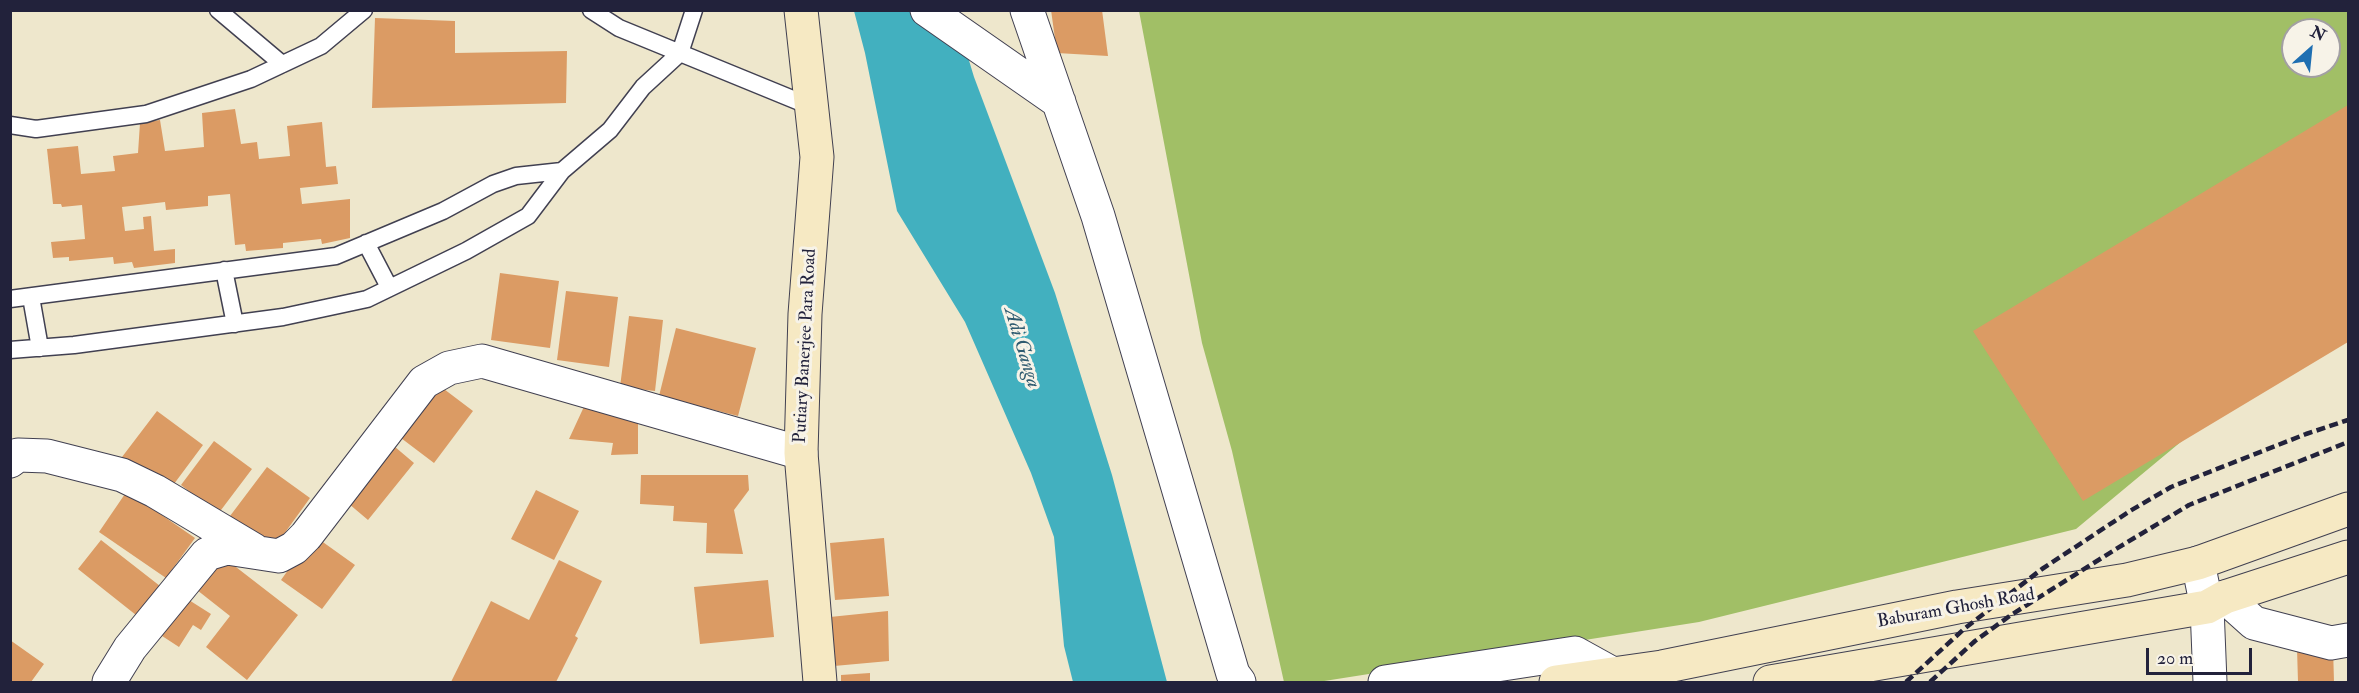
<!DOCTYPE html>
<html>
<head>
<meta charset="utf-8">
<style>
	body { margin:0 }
	#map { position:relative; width:2359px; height:693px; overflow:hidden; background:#eee7cc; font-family:"IM FELL Double Pica",serif }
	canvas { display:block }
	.frame { position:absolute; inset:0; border:12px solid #22223b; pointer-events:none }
	.north { position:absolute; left:2281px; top:18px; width:60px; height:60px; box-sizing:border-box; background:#f7f3e8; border:2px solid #a29fa3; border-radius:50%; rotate:27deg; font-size:16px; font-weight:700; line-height:24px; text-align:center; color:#22223b }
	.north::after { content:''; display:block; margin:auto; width:21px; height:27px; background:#1f6fb2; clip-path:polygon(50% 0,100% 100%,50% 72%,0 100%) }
	.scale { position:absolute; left:2146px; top:648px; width:106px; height:27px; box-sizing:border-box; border:3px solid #22223b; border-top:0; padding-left:8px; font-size:18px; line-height:21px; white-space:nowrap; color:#22223b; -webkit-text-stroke:4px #f7f3e8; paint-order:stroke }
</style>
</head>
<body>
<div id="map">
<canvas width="2359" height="693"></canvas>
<div class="frame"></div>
<div class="north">N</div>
<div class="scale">20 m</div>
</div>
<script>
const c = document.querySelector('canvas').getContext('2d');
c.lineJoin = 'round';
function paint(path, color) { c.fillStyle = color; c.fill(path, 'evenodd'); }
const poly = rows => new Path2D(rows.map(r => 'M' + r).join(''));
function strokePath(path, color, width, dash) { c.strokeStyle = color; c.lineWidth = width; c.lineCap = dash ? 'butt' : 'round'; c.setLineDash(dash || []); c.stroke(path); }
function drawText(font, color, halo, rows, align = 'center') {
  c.font = font + ' "IM FELL Double Pica",serif'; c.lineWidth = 6; c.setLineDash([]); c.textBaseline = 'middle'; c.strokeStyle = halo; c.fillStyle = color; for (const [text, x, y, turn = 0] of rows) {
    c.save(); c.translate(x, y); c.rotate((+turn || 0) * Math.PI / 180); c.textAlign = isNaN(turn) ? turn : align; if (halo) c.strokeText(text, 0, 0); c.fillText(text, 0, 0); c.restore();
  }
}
paint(poly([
	[1139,11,2348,11,2348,303,2076,529,1699,622,1318,682,1284,682,1232,451,1202,343],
	[2293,30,2329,30,2329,66,2293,66]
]), '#a1bf66');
paint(poly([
	[854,11,954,11,974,77,1055,293,1112,475,1167,682,1073,682,1064,646,1054,537,1031,473,965,322,897,211,865,53]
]), '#42b0bf');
paint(poly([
	[1051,10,1102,10,1108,56,1057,53],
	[375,18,455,21,455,53,567,51,566,103,372,108],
	[2348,105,2348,342,2083,501,1973,331],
	[235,109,241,144,257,142,259,159,290,156,287,126,322,122,326,167,336,166,338,184,300,188,302,204,350,199,350,238,322,244,321,239,283,243,283,248,246,251,245,244,235,245,230,194,208,196,208,206,166,210,165,202,122,207,125,231,144,229,143,217,151,216,154,251,175,249,175,263,134,268,132,262,114,264,113,257,69,261,69,257,53,258,51,242,85,239,82,205,62,207,61,204,53,204,47,149,78,146,81,174,115,171,113,156,138,153,140,123,160,120,165,151,204,147,202,113],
	[500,273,559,281,550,348,491,340],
	[566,291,618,297,609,367,557,360],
	[629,316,663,320,655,391,620,387],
	[676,328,756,348,738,416,659,396],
	[436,383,473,411,434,463,397,435],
	[588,398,638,417,638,454,611,455,613,443,569,439],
	[157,411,203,445,168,492,122,457],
	[214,441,252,469,218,514,181,485],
	[388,441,414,463,368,520,342,498],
	[267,467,310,498,271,552,227,520],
	[641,475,748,475,749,490,734,510,743,554,706,553,707,523,673,521,674,506,640,504],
	[536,490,579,511,554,560,511,539],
	[127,491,195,538,166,578,99,532],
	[313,535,355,565,322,609,281,580],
	[884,538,889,596,835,600,830,543],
	[101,540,160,586,136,615,78,569],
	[223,557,298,615,247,680,206,647,230,616,197,590],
	[559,560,602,581,575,636,578,638,556,682,451,682,491,601,529,620],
	[768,580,774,637,700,644,694,587],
	[181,595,211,614,201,630,193,625,179,647,156,632],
	[888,611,889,661,834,666,830,617],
	[10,640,44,664,31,682,10,682],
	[2333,647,2334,682,2298,682,2297,648],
	[870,673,870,682,841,682,841,675]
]), '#db9b64');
const lane = poly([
	[218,10,282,64],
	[591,10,619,28,812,107],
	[10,125,36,129,146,114,251,79,321,46,364,10],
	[366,243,389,287],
	[224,270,235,324],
	[31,297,40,348],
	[10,299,336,256,443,211,493,184,516,176,562,171],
	[10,350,74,345,283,317,367,299,466,251,528,216,562,171,610,130,643,87,680,53,694,10]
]);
const street = poly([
	[927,10,1059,102],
	[1027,10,1098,216,1233,674,1239,682],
	[10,461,18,455,47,456,122,475,155,491,254,550],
	[2198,563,2207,607,2210,682],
	[2225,597,2254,623,2331,643,2348,640],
	[109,682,130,648,207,554,227,548,279,556,294,548,306,536,424,382,449,368,482,361,801,453],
	[1385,682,1575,653,1613,674]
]);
const secondary = poly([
	[801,10,817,157,805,314,801,453,820,682],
	[1556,682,1662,667,1957,607,2127,580,2198,563,2348,509],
	[1770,682,2207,607,2225,597,2348,557]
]);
strokePath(lane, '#414051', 19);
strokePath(street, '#414051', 35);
strokePath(secondary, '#414051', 35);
strokePath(lane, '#fff', 16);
strokePath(street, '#fff', 33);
strokePath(secondary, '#f6e9c3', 33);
strokePath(poly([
	[1906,682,1964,629,2042,569,2130,511,2171,487,2306,434,2348,420],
	[1930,682,1975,641,2011,615,2116,549,2189,505,2348,442]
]), '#22223b', 4.5, [9, 4.5]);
drawText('18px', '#22223b', '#f7f3e8', [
	["Putiary Banerjee Para Road",806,346,-87],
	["Baburam Ghosh Road",1956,609,-10]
]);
drawText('italic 20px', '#2f5b70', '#f7f3e8', [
	["Adi Ganga",1021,348,73]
]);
</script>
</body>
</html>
